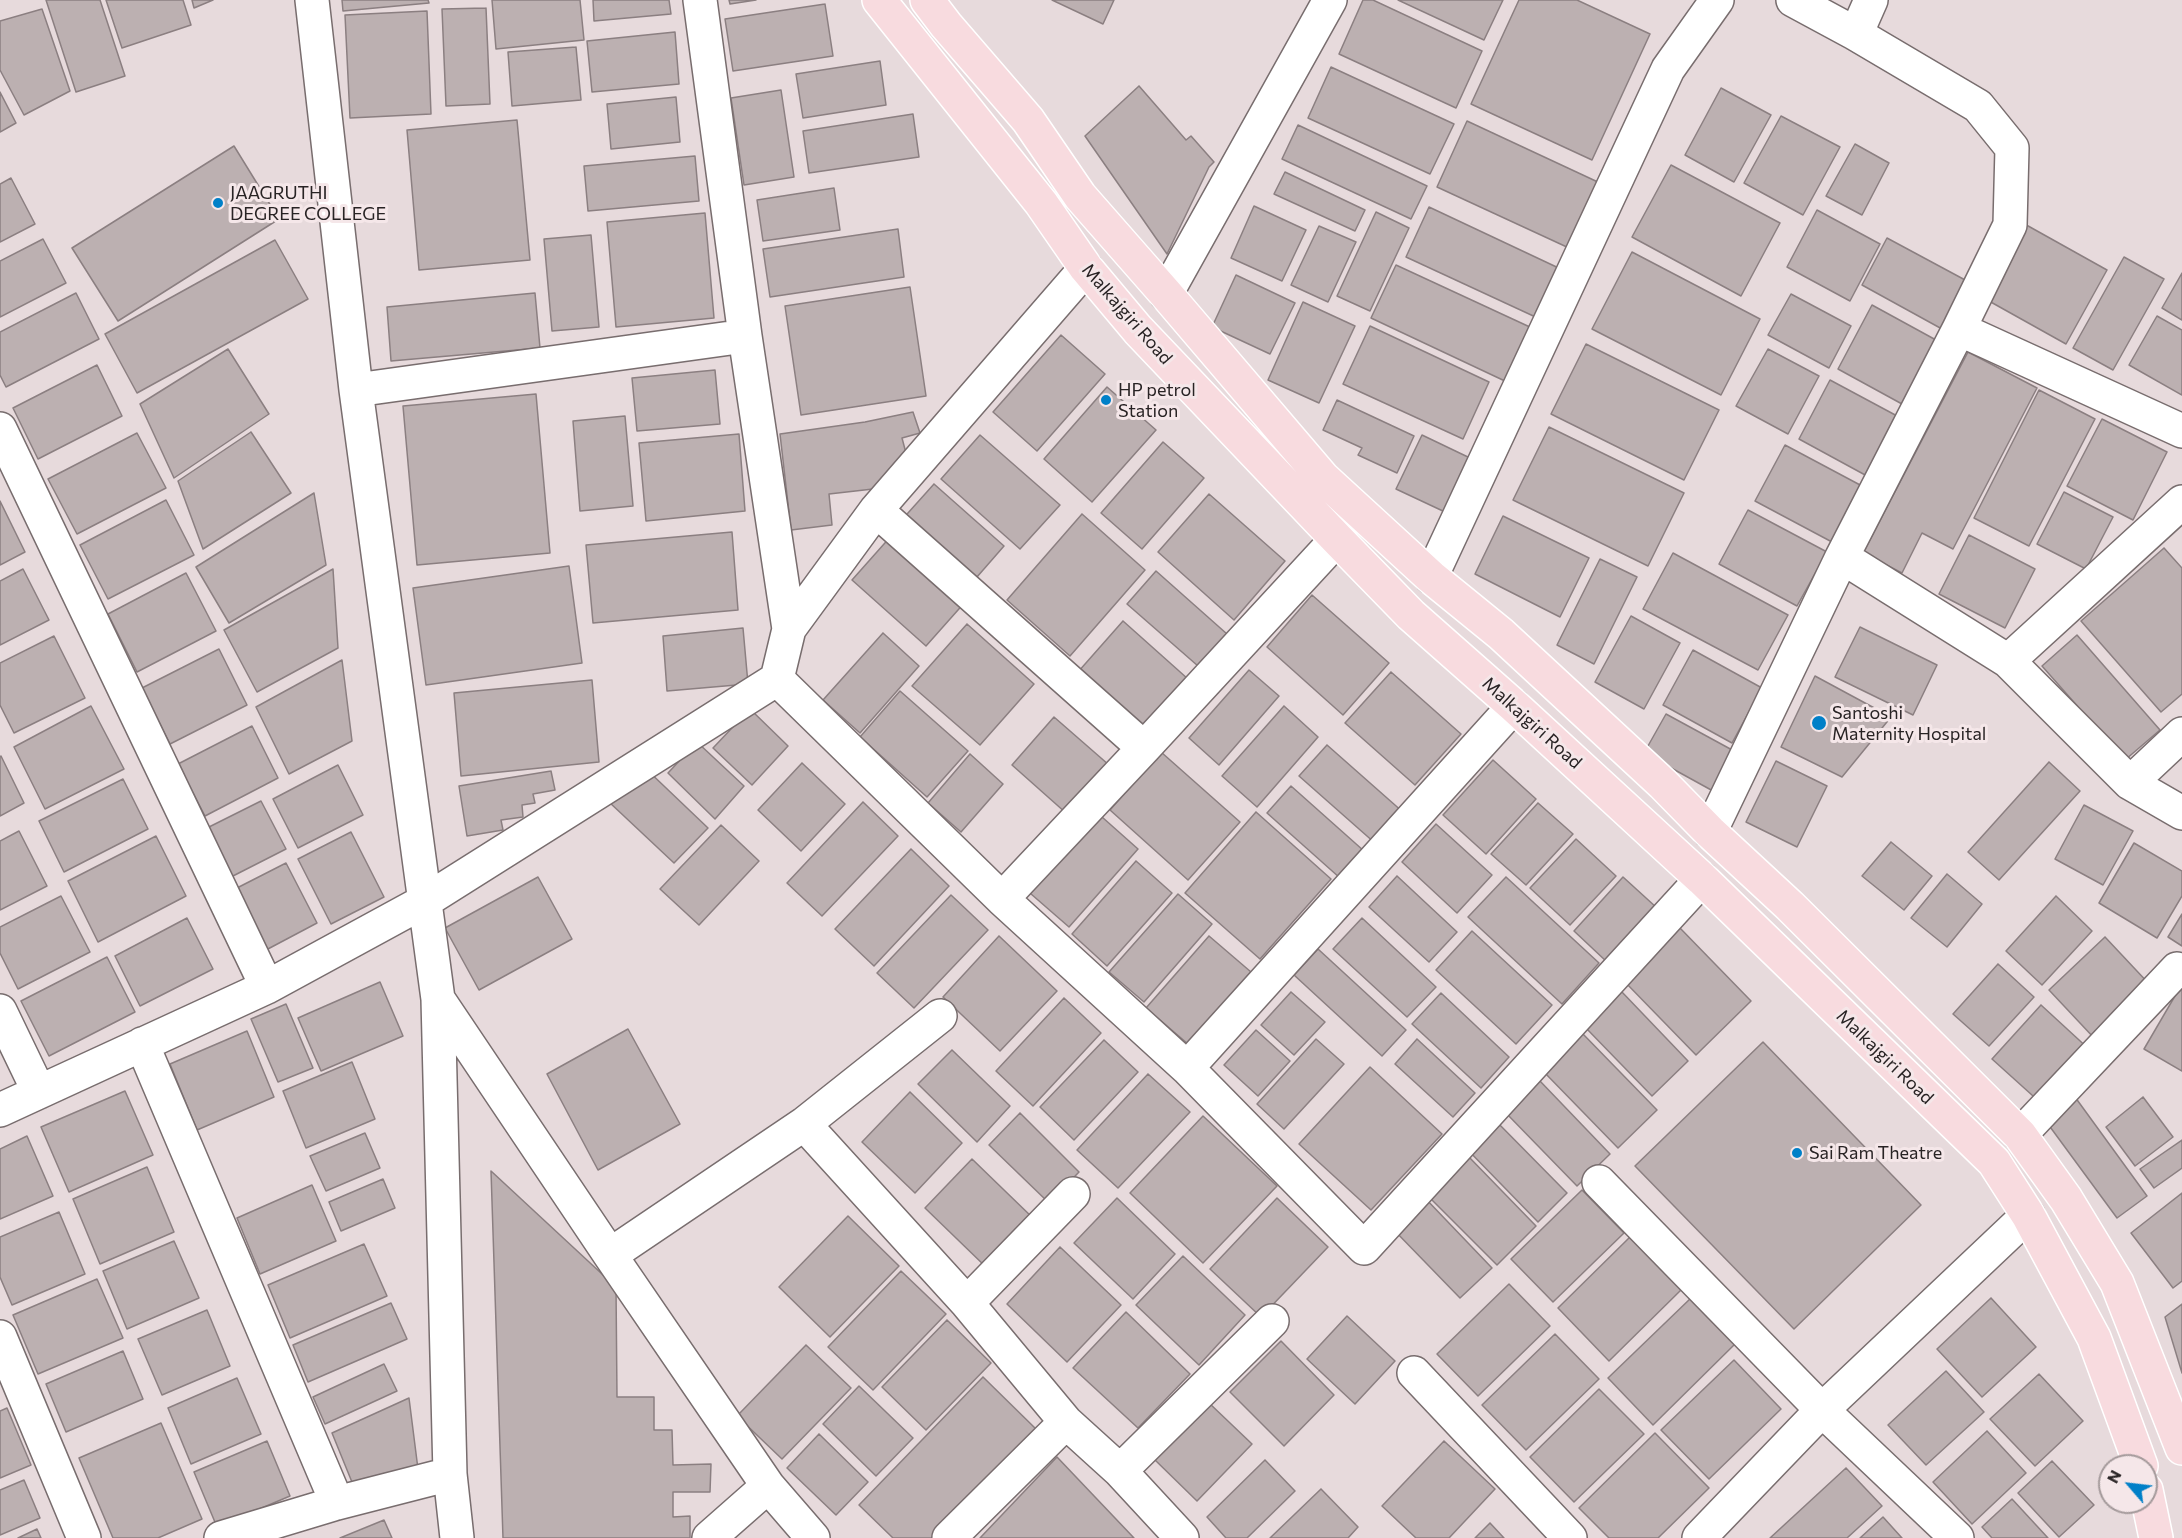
<!DOCTYPE html>
<html>
<head>
<meta charset="utf-8">
<style>
	body { margin:0 }
	#map { position:relative; width:2182px; height:1538px; overflow:hidden; background:#e7dadc; font-family:Commissioner,sans-serif }
	canvas { display:block }
	.north { position:absolute; left:2098px; top:1454px; width:60px; height:60px; box-sizing:border-box; background:#f5e7e9; border:2px solid #a3999a; border-radius:50%; rotate:298deg; font-size:16px; font-weight:700; line-height:24px; text-align:center; color:#282324 }
	.north::after { content:''; display:block; margin:auto; width:21px; height:27px; background:#0080c8; clip-path:polygon(50% 0,100% 100%,50% 72%,0 100%) }
</style>
</head>
<body>
<div id="map">
<canvas width="2182" height="1538"></canvas>
<div class="north">N</div>
</div>
<script>
const c = document.querySelector('canvas').getContext('2d');
c.lineJoin = 'round';
function paint(path, color) { c.fillStyle = color; c.fill(path, 'evenodd'); }
const poly = rows => new Path2D(rows.map(r => 'M' + r).join(''));
function strokePath(path, color, width, dash) { c.strokeStyle = color; c.lineWidth = width; c.lineCap = dash ? 'butt' : 'round'; c.setLineDash(dash || []); c.stroke(path); }
function drawText(font, color, halo, rows, align = 'center') {
  c.font = font + ' Commissioner,sans-serif'; c.lineWidth = 6; c.setLineDash([]); c.textBaseline = 'middle'; c.strokeStyle = halo; c.fillStyle = color; for (const [text, x, y, turn = 0] of rows) {
    c.save(); c.translate(x, y); c.rotate((+turn || 0) * Math.PI / 180); c.textAlign = isNaN(turn) ? turn : align; if (halo) c.strokeText(text, 0, 0); c.fillText(text, 0, 0); c.restore();
  }
}
const building = poly([
	[46,0,100,0,125,76,76,92,46,0],
	[106,0,183,0,191,25,122,48,106,0],
	[192,0,213,0,194,8,192,0],
	[342,0,428,0,429,3,343,11,342,0],
	[492,0,580,0,584,40,496,49,492,0],
	[593,0,669,0,671,14,594,21,593,0],
	[729,0,756,0,730,4,729,0],
	[1052,0,1114,0,1103,24,1052,0],
	[1363,0,1373,0,1482,51,1456,108,1339,54,1363,0],
	[1398,0,1503,0,1484,40,1398,0],
	[1519,0,1577,0,1650,34,1592,160,1471,104,1519,0],
	[825,4,833,56,733,71,725,19,825,4],
	[486,8,490,104,446,106,442,9,486,8],
	[42,9,70,91,24,115,0,70,0,21,42,9],
	[427,11,431,114,350,118,345,15,427,11],
	[675,32,679,84,592,92,587,41,675,32],
	[576,47,581,100,512,106,508,52,576,47],
	[880,61,886,105,803,118,796,74,880,61],
	[1331,67,1454,124,1430,174,1308,118,1331,67],
	[1139,86,1186,140,1191,136,1214,162,1209,167,1167,254,1085,136,1139,86],
	[1721,88,1771,115,1734,182,1685,155,1721,88],
	[781,90,794,177,744,185,731,98,781,90],
	[0,92,16,123,0,132,0,92],
	[676,97,680,142,611,149,607,104,676,97],
	[913,114,919,157,809,173,803,131,913,114],
	[1781,116,1840,147,1803,215,1744,183,1781,116],
	[517,120,530,260,419,270,407,130,517,120],
	[1467,121,1600,183,1569,248,1437,187,1467,121],
	[1298,125,1427,186,1411,219,1282,159,1298,125],
	[1855,144,1889,163,1862,215,1826,196,1855,144],
	[234,146,279,219,118,321,72,248,234,146],
	[695,156,699,201,588,211,584,166,695,156],
	[1671,165,1780,223,1741,296,1632,237,1671,165],
	[1285,172,1365,210,1355,231,1274,194,1285,172],
	[11,178,35,224,0,242,0,184,11,178],
	[834,188,840,230,763,241,757,200,834,188],
	[1254,206,1306,230,1282,281,1231,258,1254,206],
	[1429,207,1565,271,1542,320,1406,257,1429,207],
	[1817,210,1880,244,1850,301,1787,267,1817,210],
	[1376,212,1409,228,1370,311,1337,296,1376,212],
	[705,213,714,318,616,327,607,222,705,213],
	[2021,222,2107,270,2066,344,1980,296,2021,222],
	[1319,226,1356,242,1328,302,1291,285,1319,226],
	[898,229,904,277,770,297,763,249,898,229],
	[591,235,599,327,552,331,544,239,591,235],
	[1887,238,1967,281,1942,329,1862,285,1887,238],
	[43,239,66,283,0,317,0,261,43,239],
	[275,240,308,299,137,393,105,334,275,240],
	[1632,252,1760,319,1721,395,1592,329,1632,252],
	[2124,257,2164,279,2113,370,2073,348,2124,257],
	[1396,265,1532,328,1507,382,1371,318,1396,265],
	[2182,273,2182,320,2162,308,2182,273],
	[1236,275,1295,303,1270,354,1212,327,1236,275],
	[910,287,926,396,801,415,785,306,910,287],
	[76,293,99,339,6,387,0,375,0,332,76,293],
	[535,293,540,348,391,361,387,307,535,293],
	[1791,294,1851,326,1829,368,1768,335,1791,294],
	[1303,302,1355,326,1319,403,1268,380,1303,302],
	[1872,305,1936,340,1902,404,1838,369,1872,305],
	[2157,316,2182,330,2182,395,2129,365,2157,316],
	[1370,326,1489,382,1463,439,1343,384,1370,326],
	[1061,335,1105,374,1037,451,993,412,1061,335],
	[1586,344,1719,410,1684,480,1551,414,1586,344],
	[228,349,269,414,174,478,140,404,228,349],
	[1768,349,1819,376,1788,434,1736,406,1768,349],
	[1968,352,2037,388,1953,549,1922,533,1902,573,1863,553,1968,352],
	[97,365,122,416,38,459,13,408,97,365],
	[715,370,720,424,637,431,632,378,715,370],
	[1830,380,1899,417,1867,476,1799,439,1830,380],
	[1107,387,1156,430,1092,502,1044,459,1107,387],
	[2039,390,2095,419,2029,546,1974,518,2039,390],
	[536,394,550,553,417,565,403,406,536,394],
	[1337,400,1414,436,1397,473,1358,455,1362,448,1323,430,1337,400],
	[913,412,920,433,902,438,907,457,873,489,829,494,832,525,791,530,780,434,865,422,913,412],
	[625,416,633,506,580,511,573,421,625,416],
	[2102,419,2167,452,2133,520,2067,486,2102,419],
	[1549,427,1684,493,1648,566,1513,500,1549,427],
	[251,432,291,493,203,549,178,481,251,432],
	[137,433,166,488,77,534,48,479,137,433],
	[739,434,745,511,646,521,639,443,739,434],
	[980,435,1060,505,1020,549,941,479,980,435],
	[1422,435,1470,458,1445,512,1396,489,1422,435],
	[1163,442,1204,478,1142,549,1101,513,1163,442],
	[1785,445,1862,486,1832,542,1755,501,1785,445],
	[934,484,1004,546,970,585,899,523,934,484],
	[2064,492,2113,517,2086,569,2037,544,2064,492],
	[314,493,326,565,229,623,196,567,314,493],
	[1209,494,1285,561,1234,620,1158,552,1209,494],
	[166,500,194,555,108,599,80,545,166,500],
	[0,501,25,552,0,565,0,501],
	[1748,510,1827,552,1797,606,1719,564,1748,510],
	[1082,514,1145,570,1070,656,1007,600,1082,514],
	[1503,516,1589,558,1560,617,1475,574,1503,516],
	[732,532,738,610,593,623,586,545,732,532],
	[892,535,966,601,926,646,852,580,892,535],
	[1969,535,2035,569,2005,628,1939,594,1969,535],
	[2164,548,2182,568,2182,694,2161,712,2081,621,2164,548],
	[1673,553,1788,615,1758,670,1643,609,1673,553],
	[1600,559,1637,577,1594,664,1557,645,1600,559],
	[569,566,582,663,426,685,413,588,569,566],
	[23,569,49,620,0,645,0,581,23,569],
	[333,569,338,648,257,692,224,630,333,569],
	[1156,571,1227,634,1198,666,1127,604,1156,571],
	[186,573,216,631,137,672,108,614,186,573],
	[1312,595,1389,663,1343,715,1267,647,1312,595],
	[1631,616,1680,643,1644,709,1595,682,1631,616],
	[1123,621,1188,679,1143,730,1078,672,1123,621],
	[967,624,1034,684,980,745,912,686,967,624],
	[1860,627,1937,665,1913,715,1835,677,1860,627],
	[743,628,748,684,667,691,663,636,743,628],
	[883,633,919,666,860,733,823,700,883,633],
	[2077,635,2160,730,2125,760,2042,666,2077,635],
	[54,636,85,698,14,733,0,705,0,663,54,636],
	[219,649,247,705,170,744,142,688,219,649],
	[1693,650,1762,688,1732,743,1663,705,1693,650],
	[342,660,352,741,289,774,256,707,342,660],
	[1249,670,1279,696,1219,765,1189,738,1249,670],
	[1391,672,1461,734,1415,785,1345,723,1391,672],
	[1815,676,1891,717,1842,777,1781,747,1815,676],
	[592,680,599,762,461,776,454,693,592,680],
	[900,691,968,751,927,797,860,737,900,691],
	[91,706,124,769,45,809,14,747,91,706],
	[1284,706,1318,737,1257,807,1222,776,1284,706],
	[750,709,788,746,752,785,713,748,750,709],
	[1666,714,1734,751,1713,791,1644,753,1666,714],
	[1054,717,1109,765,1066,813,1012,765,1054,717],
	[252,726,278,778,205,816,178,764,252,726],
	[697,742,744,786,715,819,668,773,697,742],
	[1327,745,1404,813,1376,844,1299,776,1327,745],
	[1161,752,1240,822,1188,880,1110,810,1161,752],
	[970,754,1003,784,961,832,928,803,970,754],
	[1,756,24,803,0,816,0,757,1,756],
	[1493,760,1536,799,1486,854,1443,815,1493,760],
	[1776,761,1827,786,1797,847,1746,822,1776,761],
	[2049,762,2080,791,1999,880,1968,852,2049,762],
	[802,763,845,804,801,851,758,810,802,763],
	[338,765,363,815,298,848,273,799,338,765],
	[643,766,708,828,674,863,609,802,643,766],
	[551,771,555,790,533,794,535,803,522,805,523,817,501,820,503,830,467,836,459,786,551,771],
	[123,779,148,829,64,872,39,821,123,779],
	[1291,786,1364,851,1340,878,1267,813,1291,786],
	[261,801,286,849,229,878,205,829,261,801],
	[863,802,898,836,822,916,787,883,863,802],
	[1538,803,1573,834,1526,885,1491,854,1538,803],
	[2084,805,2133,831,2103,885,2055,859,2084,805],
	[1093,809,1138,849,1069,927,1023,887,1093,809],
	[1256,812,1331,879,1260,959,1185,893,1256,812],
	[1436,824,1492,875,1457,913,1402,862,1436,824],
	[721,825,759,861,699,925,660,889,721,825],
	[19,831,47,886,0,910,0,841,19,831],
	[351,832,384,897,331,924,298,859,351,832],
	[156,836,186,896,98,942,68,881,156,836],
	[1576,839,1616,876,1570,925,1530,888,1576,839],
	[1891,842,1932,876,1904,910,1862,876,1891,842],
	[2134,843,2182,871,2182,896,2157,938,2099,903,2134,843],
	[911,849,949,886,874,966,835,929,911,849],
	[1136,861,1172,893,1107,966,1072,934,1136,861],
	[286,863,317,923,266,950,235,889,286,863],
	[1947,874,1982,904,1947,947,1911,918,1947,874],
	[1397,876,1457,932,1429,962,1369,907,1397,876],
	[538,877,572,939,479,990,445,928,538,877],
	[1506,877,1599,963,1562,1004,1468,917,1506,877],
	[1623,877,1657,908,1607,962,1574,931,1623,877],
	[1178,894,1212,924,1144,1002,1109,972,1178,894],
	[951,895,988,930,914,1008,877,973,951,895],
	[61,896,90,952,18,989,0,953,0,927,61,896],
	[2056,896,2092,931,2042,985,2006,951,2056,896],
	[2182,914,2182,946,2168,937,2182,914],
	[187,918,213,969,140,1006,115,956,187,918],
	[1362,918,1436,987,1407,1017,1333,949,1362,918],
	[1679,927,1751,1001,1696,1055,1624,981,1679,927],
	[1472,931,1552,1005,1516,1044,1436,970,1472,931],
	[999,936,1057,991,1000,1051,943,997,999,936],
	[1209,936,1251,972,1188,1044,1146,1008,1209,936],
	[2105,937,2151,986,2095,1039,2049,990,2105,937],
	[1318,949,1406,1030,1382,1056,1294,975,1318,949],
	[107,957,135,1012,49,1056,21,1001,107,957],
	[1998,964,2034,997,1989,1046,1953,1014,1998,964],
	[380,982,403,1036,321,1071,298,1018,380,982],
	[2182,984,2182,1071,2144,1049,2182,984],
	[1621,991,1688,1061,1652,1096,1585,1027,1621,991],
	[1291,992,1325,1022,1294,1055,1261,1025,1291,992],
	[1441,993,1509,1057,1481,1088,1412,1024,1441,993],
	[1064,998,1101,1033,1033,1106,996,1071,1064,998],
	[286,1004,313,1068,278,1082,251,1019,286,1004],
	[2041,1005,2091,1051,2043,1105,1992,1059,2041,1005],
	[628,1029,680,1124,598,1170,547,1074,628,1029],
	[1256,1030,1290,1061,1258,1096,1224,1065,1256,1030],
	[247,1031,274,1097,197,1130,170,1064,247,1031],
	[1582,1033,1657,1110,1618,1148,1543,1071,1582,1033],
	[1316,1039,1344,1064,1284,1129,1257,1104,1316,1039],
	[1417,1039,1475,1093,1453,1117,1395,1064,1417,1039],
	[1104,1040,1138,1072,1074,1140,1040,1107,1104,1040],
	[1763,1042,1921,1205,1794,1329,1635,1166,1763,1042],
	[952,1050,1010,1106,977,1142,918,1084,952,1050],
	[352,1062,375,1119,306,1148,283,1091,352,1062],
	[1370,1067,1442,1134,1371,1210,1299,1144,1370,1067],
	[1148,1074,1190,1112,1118,1188,1077,1150,1148,1074],
	[1539,1080,1610,1154,1577,1186,1505,1112,1539,1080],
	[125,1091,153,1155,69,1192,41,1127,125,1091],
	[910,1092,962,1143,915,1193,862,1142,910,1092],
	[2075,1097,2147,1196,2117,1218,2045,1120,2075,1097],
	[2143,1097,2173,1137,2135,1166,2106,1127,2143,1097],
	[1020,1113,1079,1172,1049,1203,989,1145,1020,1113],
	[1203,1116,1277,1186,1203,1263,1130,1193,1203,1116],
	[1492,1117,1567,1193,1538,1222,1463,1145,1492,1117],
	[365,1133,380,1168,326,1191,310,1156,365,1133],
	[27,1136,53,1196,0,1219,0,1149,27,1136],
	[2182,1140,2182,1168,2154,1188,2140,1169,2182,1140],
	[1468,1156,1536,1226,1497,1265,1427,1195,1468,1156],
	[972,1159,1035,1220,988,1269,925,1208,972,1159],
	[147,1167,174,1232,100,1264,73,1199,147,1167],
	[491,1171,616,1287,617,1397,654,1397,654,1430,672,1430,673,1465,711,1464,710,1492,673,1492,673,1517,690,1516,690,1538,503,1538,491,1171],
	[383,1179,395,1208,341,1231,329,1202,383,1179],
	[312,1185,336,1241,260,1274,237,1218,312,1185],
	[1582,1190,1624,1233,1553,1302,1511,1259,1582,1190],
	[2182,1193,2182,1281,2173,1288,2131,1233,2182,1193],
	[1424,1197,1492,1268,1460,1298,1392,1228,1424,1197],
	[1117,1198,1175,1254,1133,1299,1074,1243,1117,1198],
	[1277,1198,1328,1247,1261,1317,1210,1269,1277,1198],
	[59,1212,85,1274,12,1305,0,1277,0,1237,59,1212],
	[848,1216,899,1266,830,1337,779,1287,848,1216],
	[1631,1236,1682,1289,1609,1361,1558,1308,1631,1236],
	[174,1241,199,1298,127,1329,103,1271,174,1241],
	[364,1244,387,1296,290,1338,268,1285,364,1244],
	[1060,1247,1121,1305,1067,1362,1007,1304,1060,1247],
	[1183,1256,1245,1315,1199,1365,1136,1305,1183,1256],
	[901,1271,946,1314,873,1390,828,1347,901,1271],
	[97,1279,123,1338,38,1374,13,1315,97,1279],
	[1509,1284,1550,1326,1478,1396,1437,1354,1509,1284],
	[1692,1297,1736,1343,1653,1425,1608,1378,1692,1297],
	[1991,1298,2036,1347,1982,1397,1937,1349,1991,1298],
	[391,1303,407,1339,308,1382,293,1345,391,1303],
	[2182,1304,2182,1373,2165,1317,2182,1304],
	[207,1310,230,1366,162,1395,138,1339,207,1310],
	[1126,1312,1190,1374,1138,1428,1073,1368,1126,1312],
	[1347,1316,1395,1361,1355,1404,1307,1359,1347,1316],
	[947,1320,991,1363,926,1430,882,1387,947,1320],
	[1555,1334,1599,1379,1526,1450,1482,1405,1555,1334],
	[1281,1341,1334,1395,1284,1446,1230,1392,1281,1341],
	[806,1345,851,1388,782,1459,737,1416,806,1345],
	[123,1351,143,1399,66,1432,46,1384,123,1351],
	[1734,1360,1781,1409,1709,1479,1661,1430,1734,1360],
	[384,1364,397,1391,325,1424,313,1397,384,1364],
	[1946,1371,1984,1412,1926,1465,1888,1425,1946,1371],
	[2039,1374,2083,1421,2035,1466,1990,1419,2039,1374],
	[983,1377,1037,1430,933,1538,893,1538,859,1505,983,1377],
	[237,1378,261,1434,191,1464,168,1408,237,1378],
	[859,1386,913,1438,876,1476,823,1424,859,1386],
	[1599,1389,1644,1434,1574,1502,1530,1457,1599,1389],
	[409,1398,419,1477,356,1492,332,1433,409,1398],
	[1208,1402,1252,1444,1197,1501,1154,1459,1208,1402],
	[7,1408,31,1465,0,1478,0,1411,7,1408],
	[161,1423,202,1519,158,1538,113,1538,79,1458,161,1423],
	[1987,1431,2026,1473,1972,1524,1933,1482,1987,1431],
	[1655,1433,1709,1488,1658,1538,1609,1538,1579,1508,1655,1433],
	[819,1434,868,1482,836,1515,787,1468,819,1434],
	[267,1441,290,1496,217,1527,194,1472,267,1441],
	[1444,1441,1495,1489,1449,1538,1416,1538,1382,1506,1444,1441],
	[1057,1457,1134,1538,980,1538,1057,1457],
	[1265,1460,1295,1491,1247,1538,1226,1538,1207,1517,1265,1460],
	[2052,1461,2094,1505,2059,1537,2018,1493,2052,1461],
	[1846,1468,1882,1506,1847,1538,1770,1538,1846,1468],
	[24,1480,40,1518,0,1535,0,1490,24,1480],
	[1321,1489,1358,1527,1348,1538,1270,1538,1321,1489],
	[2012,1499,2048,1538,1992,1538,1982,1527,2012,1499],
	[1883,1517,1902,1538,1860,1538,1883,1517],
	[384,1520,392,1538,340,1538,384,1520],
	[1490,1523,1504,1538,1475,1538,1490,1523],
	[37,1529,41,1538,18,1538,37,1529]
]);
paint(building, '#bcb0b1');
strokePath(building, '#8b7f81', 1.5);
const minor = poly([
	[312,0,356,390,438,999,450,1474,457,1538],
	[700,0,745,336,789,629],
	[1793,0,1856,34,1978,106,2012,148,2010,225,1959,329],
	[1856,34,1871,0],
	[1166,294,1330,0],
	[356,390,745,336],
	[0,429,267,987],
	[876,510,1144,748],
	[1842,557,2008,661,2130,783,2182,813],
	[1431,577,1668,69,1717,0],
	[2008,661,2182,502],
	[777,679,1002,899,1187,1068,1364,1248,1702,879],
	[2130,783,2182,734],
	[1710,832,1842,557,1959,329,2182,431],
	[1002,899,1144,748,1337,539],
	[438,999,610,1255,768,1486,813,1538],
	[0,1011,39,1092],
	[142,1044,337,1503],
	[1187,1068,1514,706],
	[0,1110,267,987,425,901,777,679,789,629,876,510,1086,268],
	[804,1124,967,1303,1066,1422,1120,1471,1182,1538],
	[2020,1135,2177,969],
	[1599,1182,1822,1410,1957,1538],
	[610,1255,804,1124,940,1016],
	[967,1303,1073,1194],
	[0,1337,84,1538],
	[1414,1373,1570,1538],
	[1120,1471,1272,1321],
	[221,1538,337,1503,450,1474],
	[709,1538,768,1486],
	[949,1538,1066,1422],
	[1699,1538,1822,1410,2028,1215]
]);
const major = poly([
	[879,0,1041,203,1086,268,1138,330,1337,539,1411,615,1514,706,1702,879,1994,1162,2028,1215,2094,1338,2141,1466],
	[927,0,946,25,1028,120,1080,196,1166,294,1323,478,1431,577,1501,634,1663,784,1710,832,1790,906,2020,1135,2066,1199,2117,1283,2182,1448],
	[2146,1490,2156,1538]
]);
strokePath(minor, '#786d6e', 36);
strokePath(major, '#fff', 36);
strokePath(minor, '#fff', 33);
strokePath(major, '#f8dbdf', 33);
for (const [x, y, r, color] of [
	[218,203,6,"#0080c8"],
	[1106,400,6,"#0080c8"],
	[1819,723,8,"#0080c8"],
	[1797,1153,6,"#0080c8"]
]) { const dot = new Path2D(); dot.arc(x, y, r, 0, 2 * Math.PI); c.fillStyle = color; c.fill(dot); strokePath(dot, '#f5e7e9', 2); }
drawText('18px', '#282324', '#f5e7e9', [
	["JAAGRUTHI",230,193],
	["DEGREE COLLEGE",230,214],
	["HP petrol",1118,390],
	["Station",1118,411],
	["Santoshi",1832,713],
	["Maternity Hospital",1832,734],
	["Sai Ram Theatre",1809,1153]
], 'left');
drawText('18px', '#282324', '#f5e7e9', [
	["Malkajgiri Road",1127,314,49],
	["Malkajgiri Road",1532,723,42],
	["Malkajgiri Road",1885,1057,44]
]);
</script>
</body>
</html>
